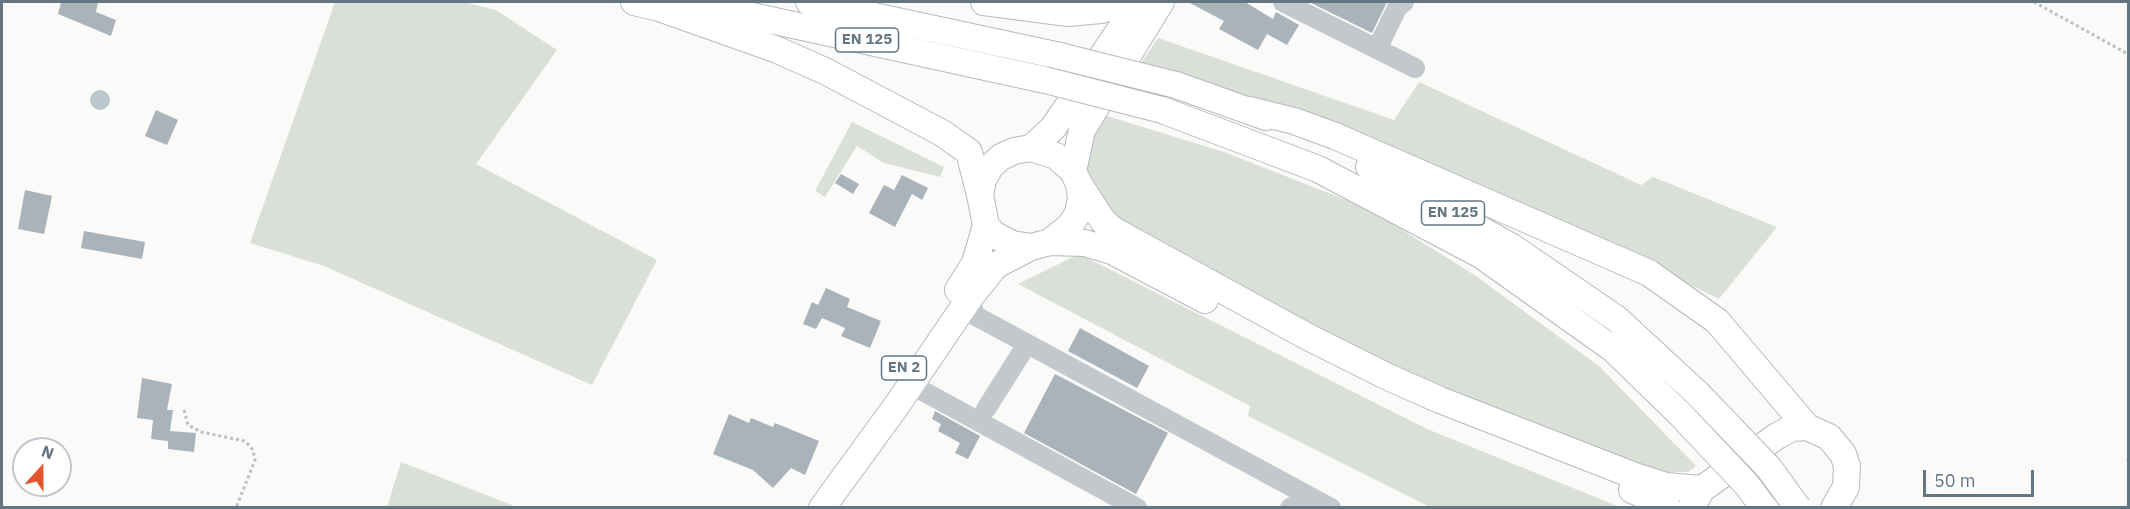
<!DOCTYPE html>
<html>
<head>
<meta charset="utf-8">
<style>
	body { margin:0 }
	#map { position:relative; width:2130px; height:509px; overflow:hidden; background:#fafaf8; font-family:"IBM Plex Sans",sans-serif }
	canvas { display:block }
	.frame { position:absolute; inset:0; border:3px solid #657683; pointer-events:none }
	.north { position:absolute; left:12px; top:437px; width:60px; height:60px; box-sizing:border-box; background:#fff; border:2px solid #c1c8cd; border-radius:50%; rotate:21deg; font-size:16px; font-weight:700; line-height:24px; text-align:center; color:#657683 }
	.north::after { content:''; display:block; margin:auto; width:21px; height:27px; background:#e4572e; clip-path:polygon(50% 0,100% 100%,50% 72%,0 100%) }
	.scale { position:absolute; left:1923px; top:470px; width:111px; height:27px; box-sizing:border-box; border:3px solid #657683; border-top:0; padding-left:8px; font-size:18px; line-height:21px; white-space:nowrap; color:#657683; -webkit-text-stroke:4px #fff; paint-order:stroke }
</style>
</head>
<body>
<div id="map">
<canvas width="2130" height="509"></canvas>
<div class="frame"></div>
<div class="north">N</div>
<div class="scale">50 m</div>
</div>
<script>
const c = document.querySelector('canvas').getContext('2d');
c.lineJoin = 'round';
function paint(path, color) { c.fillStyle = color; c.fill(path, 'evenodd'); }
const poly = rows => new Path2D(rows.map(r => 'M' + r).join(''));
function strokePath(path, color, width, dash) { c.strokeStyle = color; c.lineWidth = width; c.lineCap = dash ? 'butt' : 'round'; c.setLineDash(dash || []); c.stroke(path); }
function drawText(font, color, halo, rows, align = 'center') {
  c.font = font + ' "IBM Plex Sans",sans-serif'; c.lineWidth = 6; c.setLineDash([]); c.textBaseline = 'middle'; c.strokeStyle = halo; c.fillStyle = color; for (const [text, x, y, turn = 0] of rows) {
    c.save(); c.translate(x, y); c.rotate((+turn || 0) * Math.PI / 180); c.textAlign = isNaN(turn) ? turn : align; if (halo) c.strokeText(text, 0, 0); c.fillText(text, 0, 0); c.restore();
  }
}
paint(poly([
	[335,2,464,2,496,10,557,50,476,164,657,260,592,385,324,266,250,243],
	[1158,38,1394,120,1419,82,1641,185,1653,177,1777,227,1719,299,1548,215,1369,142,1141,63],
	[1107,116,1224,152,1367,208,1473,274,1599,366,1696,466,1688,472,1668,472,1594,450,1373,363,1126,226,1099,204,1084,167,1089,142],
	[852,122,944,167,940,177,884,163,857,146,825,197,815,191],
	[1079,254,1427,429,1620,507,1430,507,1248,416,1250,406,1018,284],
	[401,462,517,507,387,507]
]), '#dadfd7');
paint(poly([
	'90 100a10 10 0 1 1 20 0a10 10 0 1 1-20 0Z'
]), '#bbc7cb');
paint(poly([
	[61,2,98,2,96,12,116,20,111,36,58,14],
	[1188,2,1245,2,1273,19,1276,12,1299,25,1287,45,1267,34,1258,50,1219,29,1224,21],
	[1309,2,1387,2,1372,33],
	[156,110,178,120,167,145,145,136],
	[841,174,859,184,853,194,835,183],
	[902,175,928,188,922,200,912,194,895,227,869,213,884,185,894,190],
	[25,190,52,196,44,234,18,229],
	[84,231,145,242,142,259,81,248],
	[826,288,850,299,847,307,881,321,870,348,841,336,845,328,822,318,816,329,803,324,812,302,818,305],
	[1080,328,1149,366,1137,388,1068,351],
	[1055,374,1168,433,1136,494,1024,433],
	[142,378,172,384,167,410,173,410,170,431,196,433,194,452,168,449,168,441,151,439,153,420,137,418],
	[935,411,980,436,968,459,955,453,960,443,938,431,941,424,932,419],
	[729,414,749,423,751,418,773,427,775,423,819,441,805,475,791,468,773,488,753,470,713,454]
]), '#aab3b9');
const major = poly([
	[634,2,659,8,775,49,825,71,942,133,969,152,980,195],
	[688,2,1045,80],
	[809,2,1060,56],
	[984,2,1068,13,1101,10,1127,2],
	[1176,85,1266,117],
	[1162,110,1318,169,1481,255,1613,349,1679,413],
	[1250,110,1294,121,1335,136,1649,273,1717,321,1807,427],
	[1031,148,1053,128,1139,2],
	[1369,167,1512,247,1617,319,1698,394],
	[1073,171,1082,130,1161,2],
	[1079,184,1103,221,1113,230,1308,337,1388,377,1440,400,1635,476,1666,486,1702,489],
	[1050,242,1085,243,1112,251,1205,300],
	[958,290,975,263,986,225],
	[1632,490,1661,502,1668,508],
	[822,508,897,405,971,296,996,265,1031,247,1050,242,1070,226,1078,213,1081,198,1079,184,1073,171,1056,156,1031,148,1014,151,1001,157,990,167,983,180,980,195,986,225,993,234,1012,244,1031,247],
	[1691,508,1702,489,1777,436,1792,428,1807,427,1829,437,1843,454,1847,466,1846,487,1834,508]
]);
strokePath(major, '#b5babe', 28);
strokePath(poly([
	[2034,2,2128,54],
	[184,410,188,425,201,432,245,441,253,450,255,460,236,508],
	[2128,459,2128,463]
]), '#bbbfc2', 3, [3, 3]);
strokePath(poly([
	[1283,2,1415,68],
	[1377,49,1397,8,1404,2],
	[971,296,974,315,1331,508],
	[910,384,1137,508],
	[986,409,1027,344],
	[1290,508,1296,505,1299,508]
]), '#c3c8cc', 20);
strokePath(major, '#fff', 26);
const majorBridge = poly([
	[1060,56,1176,85],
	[1045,80,1162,110],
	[1698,394,1769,468,1798,508],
	[1679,413,1747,485,1764,508]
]);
strokePath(majorBridge, '#b5babe', 28, []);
strokePath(majorBridge, '#fff', 26);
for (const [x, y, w] of [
	[867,40,63],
	[1453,213,63],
	[904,368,45]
]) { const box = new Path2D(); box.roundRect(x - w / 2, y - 12, w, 24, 4.5); c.fillStyle = '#fff'; c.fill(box); strokePath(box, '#657683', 1.5); }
drawText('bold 15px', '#657683', null, [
	["EN 125",867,40],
	["EN 125",1453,213],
	["EN 2",904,368]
]);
</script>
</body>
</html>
